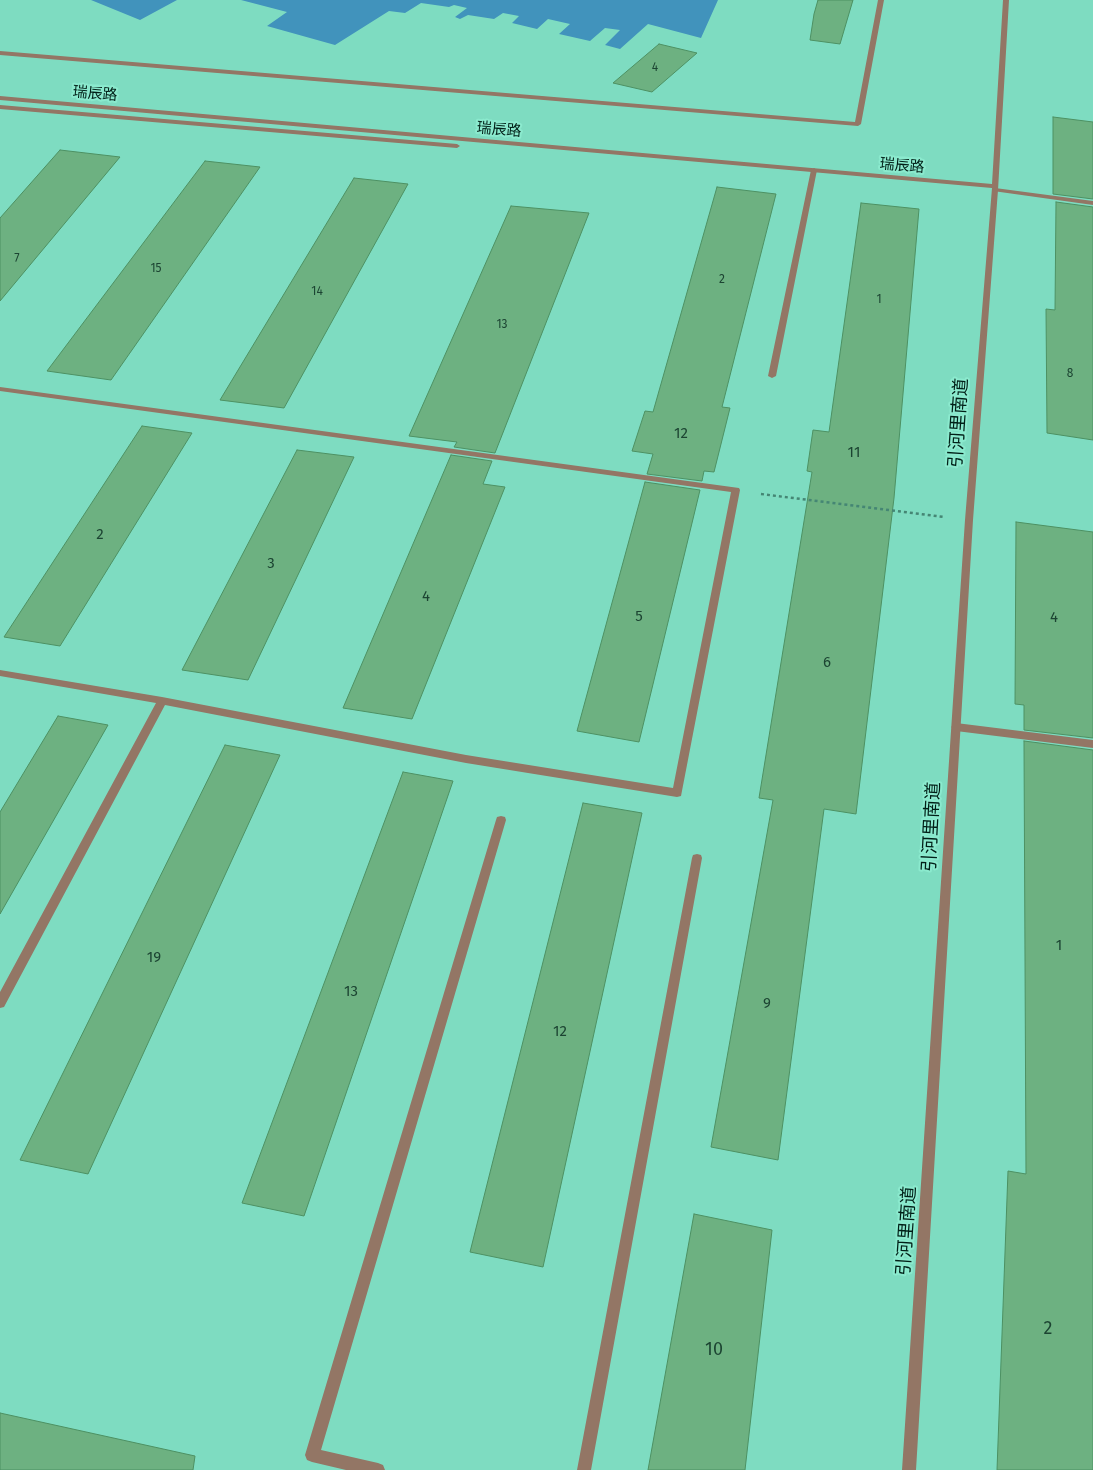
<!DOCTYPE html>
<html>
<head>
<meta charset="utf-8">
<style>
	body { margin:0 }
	canvas { display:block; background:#7edcc1 }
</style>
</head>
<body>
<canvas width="1093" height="1470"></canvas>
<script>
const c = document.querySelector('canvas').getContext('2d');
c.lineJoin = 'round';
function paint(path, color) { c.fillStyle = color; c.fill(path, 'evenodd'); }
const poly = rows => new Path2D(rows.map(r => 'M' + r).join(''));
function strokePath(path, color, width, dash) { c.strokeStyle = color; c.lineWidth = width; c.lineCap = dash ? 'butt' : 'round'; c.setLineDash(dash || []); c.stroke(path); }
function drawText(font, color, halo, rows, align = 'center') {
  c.font = font + ' "Fira Sans","Noto Sans SC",sans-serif'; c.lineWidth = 4; c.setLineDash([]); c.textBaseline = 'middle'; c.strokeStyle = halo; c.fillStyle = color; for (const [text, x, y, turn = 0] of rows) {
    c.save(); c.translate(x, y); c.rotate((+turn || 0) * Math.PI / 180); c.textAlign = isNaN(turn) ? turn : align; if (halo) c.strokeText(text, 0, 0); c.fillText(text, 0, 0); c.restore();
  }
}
paint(poly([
	[91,0,177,0,140,20],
	[241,0,718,0,701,38,648,24,620,49,605,45,620,30,605,28,590,41,559,34,570,24,548,19,537,29,512,23,519,16,503,13,494,19,468,15,460,19,455,17,467,8,454,5,449,7,421,3,405,13,389,11,335,45,267,26,287,12]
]), '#4193bc');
const building = poly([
	[818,0,853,0,840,44,810,40,814,14,818,0],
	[659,44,697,53,652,92,613,83,659,44],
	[1053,117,1093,122,1093,199,1053,194,1053,117],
	[60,150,120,157,0,301,0,218,60,150],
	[205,161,260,167,111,380,47,371,205,161],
	[354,178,408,184,284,408,220,400,354,178],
	[717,187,776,194,722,407,730,408,714,472,704,471,702,481,647,474,653,454,632,451,645,411,653,412,717,187],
	[1056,202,1093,207,1093,440,1047,433,1046,309,1055,310,1056,202],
	[861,203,919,209,894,498,856,814,824,809,778,1160,711,1147,773,800,759,798,812,472,807,471,813,430,829,432,861,203],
	[511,206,589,213,495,453,454,447,457,442,409,436,511,206],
	[142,426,192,433,60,646,4,637,142,426],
	[297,450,354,457,248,680,182,670,297,450],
	[451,455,492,461,483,484,505,487,412,719,343,708,451,455],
	[645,482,700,490,639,742,577,731,645,482],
	[1016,522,1093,532,1093,738,1024,730,1024,705,1015,704,1016,522],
	[58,716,108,725,0,914,0,812,58,716],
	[1024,741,1093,750,1093,1470,997,1470,1008,1171,1026,1174,1024,741],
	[225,745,280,755,88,1174,20,1160,225,745],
	[403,772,453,781,304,1216,242,1203,403,772],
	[583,803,642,813,543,1267,470,1252,583,803],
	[694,1214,772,1230,745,1470,648,1470,694,1214],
	[0,1413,195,1456,193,1470,0,1470,0,1413]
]);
paint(building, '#6db181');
strokePath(building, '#4d9163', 1);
strokePath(poly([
	[761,494,944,517]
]), '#458674', 2.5, [3, 3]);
paint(poly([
	[878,0,884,0,861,124,858,126,0,55,0,51,855,122,878,0],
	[814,168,817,170,776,376,772,378,768,376,811,170,814,168],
	[0,387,739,488,740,490,681,796,677,797,466,763,165,705,4,1007,0,1008,0,992,156,703,0,676,0,670,162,697,466,755,673,788,731,492,0,391,0,387],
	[956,723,1093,740,1093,748,956,731,951,727,956,723],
	[501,816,505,817,506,820,321,1450,378,1463,383,1465,385,1470,346,1470,312,1462,307,1460,305,1455,496,820,497,817,501,816],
	[697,854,701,855,702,858,591,1470,577,1470,692,858,693,855,697,854]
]), '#937665');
paint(poly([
	[995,188,1093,201,1093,205,993,191,993,189,995,188]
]), '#937665');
paint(poly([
	[1003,0,1009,0,998,190,973,520,916,1470,902,1470,965,520,992,188,0,100,0,96,992,184,1003,0],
	[0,105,457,144,460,146,457,148,0,109,0,105]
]), '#937665');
drawText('12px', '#1c4432', null, [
	["4",655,68],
	["7",17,259],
	["15",156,269],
	["2",722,280],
	["14",317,292],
	["1",879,300],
	["13",502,325],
	["8",1070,374]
]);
drawText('15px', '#011f17', '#8beace', [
	["瑞辰路",95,94,5],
	["瑞辰路",499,130,5],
	["瑞辰路",902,166,5]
]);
drawText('15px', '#1c4432', null, [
	["12",681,434],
	["11",854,453],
	["2",100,535],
	["3",271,564],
	["4",426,597],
	["5",639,617],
	["4",1054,618],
	["6",827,663],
	["1",1059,946],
	["19",154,958],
	["13",351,992],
	["9",767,1004],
	["12",560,1032]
]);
drawText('18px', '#011f17', '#8beace', [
	["引河里南道",959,423,-86],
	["引河里南道",932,827,-87],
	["引河里南道",907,1231,-86]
]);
drawText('18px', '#1c4432', null, [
	["2",1048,1329],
	["10",714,1350]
]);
</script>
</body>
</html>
